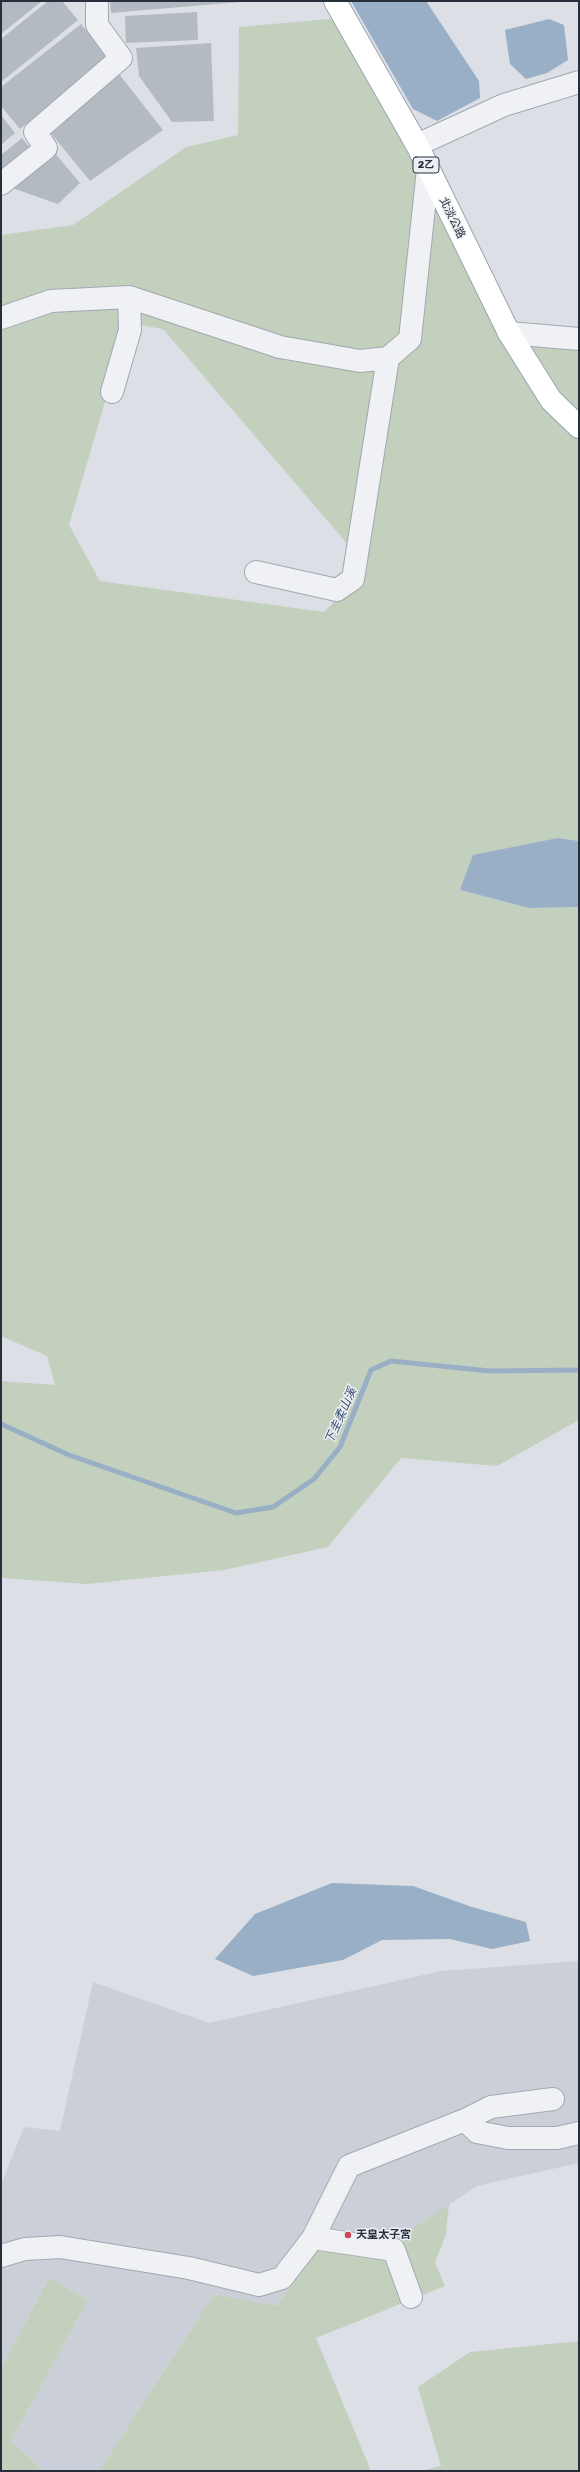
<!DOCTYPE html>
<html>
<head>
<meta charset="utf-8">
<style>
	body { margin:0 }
	#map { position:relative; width:580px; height:2472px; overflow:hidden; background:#dce0e6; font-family:Rubik,sans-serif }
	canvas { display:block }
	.frame { position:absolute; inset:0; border:2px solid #272f3c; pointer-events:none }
</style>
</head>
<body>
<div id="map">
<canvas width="580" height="2472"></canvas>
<div class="frame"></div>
</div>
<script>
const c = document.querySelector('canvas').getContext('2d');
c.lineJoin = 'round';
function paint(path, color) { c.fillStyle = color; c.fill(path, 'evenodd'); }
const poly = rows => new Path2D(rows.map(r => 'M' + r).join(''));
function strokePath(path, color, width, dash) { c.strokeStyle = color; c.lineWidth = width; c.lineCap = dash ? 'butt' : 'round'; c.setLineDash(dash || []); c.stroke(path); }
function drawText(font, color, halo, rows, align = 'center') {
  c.font = font + ' Rubik,"Noto Sans TC",sans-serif'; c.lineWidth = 3; c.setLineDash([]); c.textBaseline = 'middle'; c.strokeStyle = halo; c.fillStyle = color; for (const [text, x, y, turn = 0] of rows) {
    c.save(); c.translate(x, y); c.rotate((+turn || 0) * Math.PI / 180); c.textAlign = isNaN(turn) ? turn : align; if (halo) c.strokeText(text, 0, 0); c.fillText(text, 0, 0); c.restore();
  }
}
paint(poly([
	[579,1961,579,2163,477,2186,398,2239,329,2231,277,2306,214,2294,99,2471,44,2471,11,2441,88,2300,49,2278,1,2369,1,2185,24,2127,60,2131,93,1982,209,2023,441,1971]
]), '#cbd0d8');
paint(poly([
	[351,17,515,331,579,334,579,841,558,838,460,890,529,908,579,907,579,1420,497,1466,401,1458,328,1547,224,1570,87,1584,1,1578,1,1381,55,1385,47,1356,1,1336,1,235,73,225,186,147,238,135,239,27],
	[128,323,163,329,368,568,324,612,100,581,69,525],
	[449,2204,446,2234,435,2263,445,2286,316,2338,371,2471,99,2471,214,2294,277,2306,329,2231,398,2239],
	[49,2278,88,2300,11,2441,44,2471,1,2471,1,2369],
	[579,2341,579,2471,420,2471,441,2466,418,2387,470,2352]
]), '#c3d0be');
paint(poly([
	[351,1,426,1,479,81,480,98,437,121,413,109],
	[549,19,564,25,568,60,547,73,526,79,510,64,505,30],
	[558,838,579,841,579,907,529,908,460,890,473,855],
	[332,1883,413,1886,472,1907,526,1922,530,1941,492,1949,450,1939,382,1940,343,1960,253,1976,215,1959,255,1914]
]), '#98afc5');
strokePath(poly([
	[1,1424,69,1455,236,1513,273,1507,314,1479,340,1447,371,1370,391,1361,490,1371,579,1370]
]), '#98afc5', 5);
paint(poly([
	[1,1,42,1,1,34],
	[48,1,62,1,78,20,1,82,1,39],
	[110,1,240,1,240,2,111,13],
	[197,12,198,40,126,43,125,16],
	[81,24,108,58,20,129,1,106,1,87],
	[211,43,214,121,172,122,139,76,136,48],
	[119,74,163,130,90,181,49,131],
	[1,115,15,133,1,145],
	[22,138,32,150,1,175,1,155],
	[54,152,80,183,58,204,15,189,17,179]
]), '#b4bac2');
const minor = poly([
	[417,145,504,105,579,82],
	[1,184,46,148,35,132,121,58,97,25,97,1],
	[1,318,51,301,129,297,280,347,360,361,388,358,410,339,428,169],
	[509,333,579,339],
	[112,392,130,330,129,297],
	[256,572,337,590,353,579,388,358],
	[465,2120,491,2107,553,2099],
	[313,2238,394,2250,411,2297],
	[1,2256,25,2249,60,2247,189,2268,259,2285,282,2278,313,2238,349,2166,465,2120,477,2132,508,2138,557,2138,579,2133]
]);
const major = poly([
	[335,1,417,145,509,333,551,400,579,427]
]);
strokePath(minor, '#a2a7b0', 24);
strokePath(major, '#9ca5b1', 24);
strokePath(minor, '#eff1f4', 22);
strokePath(major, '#fff', 22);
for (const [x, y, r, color] of [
	[348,2235,4,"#c8455c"]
]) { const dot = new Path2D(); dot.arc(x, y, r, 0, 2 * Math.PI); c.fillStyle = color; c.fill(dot); strokePath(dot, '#eceff4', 1.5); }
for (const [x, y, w] of [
	[426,165,26]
]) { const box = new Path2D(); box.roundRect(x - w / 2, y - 8, w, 16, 3); c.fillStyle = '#eceff4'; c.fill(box); strokePath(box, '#272f3c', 1); }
drawText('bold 10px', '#272f3c', null, [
	["2乙",426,165]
]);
drawText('11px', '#272f3c', '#eceff4', [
	["北淡公路",452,218,64]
]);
drawText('bold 11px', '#272f3c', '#eceff4', [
	["天皇太子宮",356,2235]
], 'left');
drawText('italic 12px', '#334f6e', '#eceff4', [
	["下圭柔山溪",341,1416,-66]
]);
</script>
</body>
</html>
